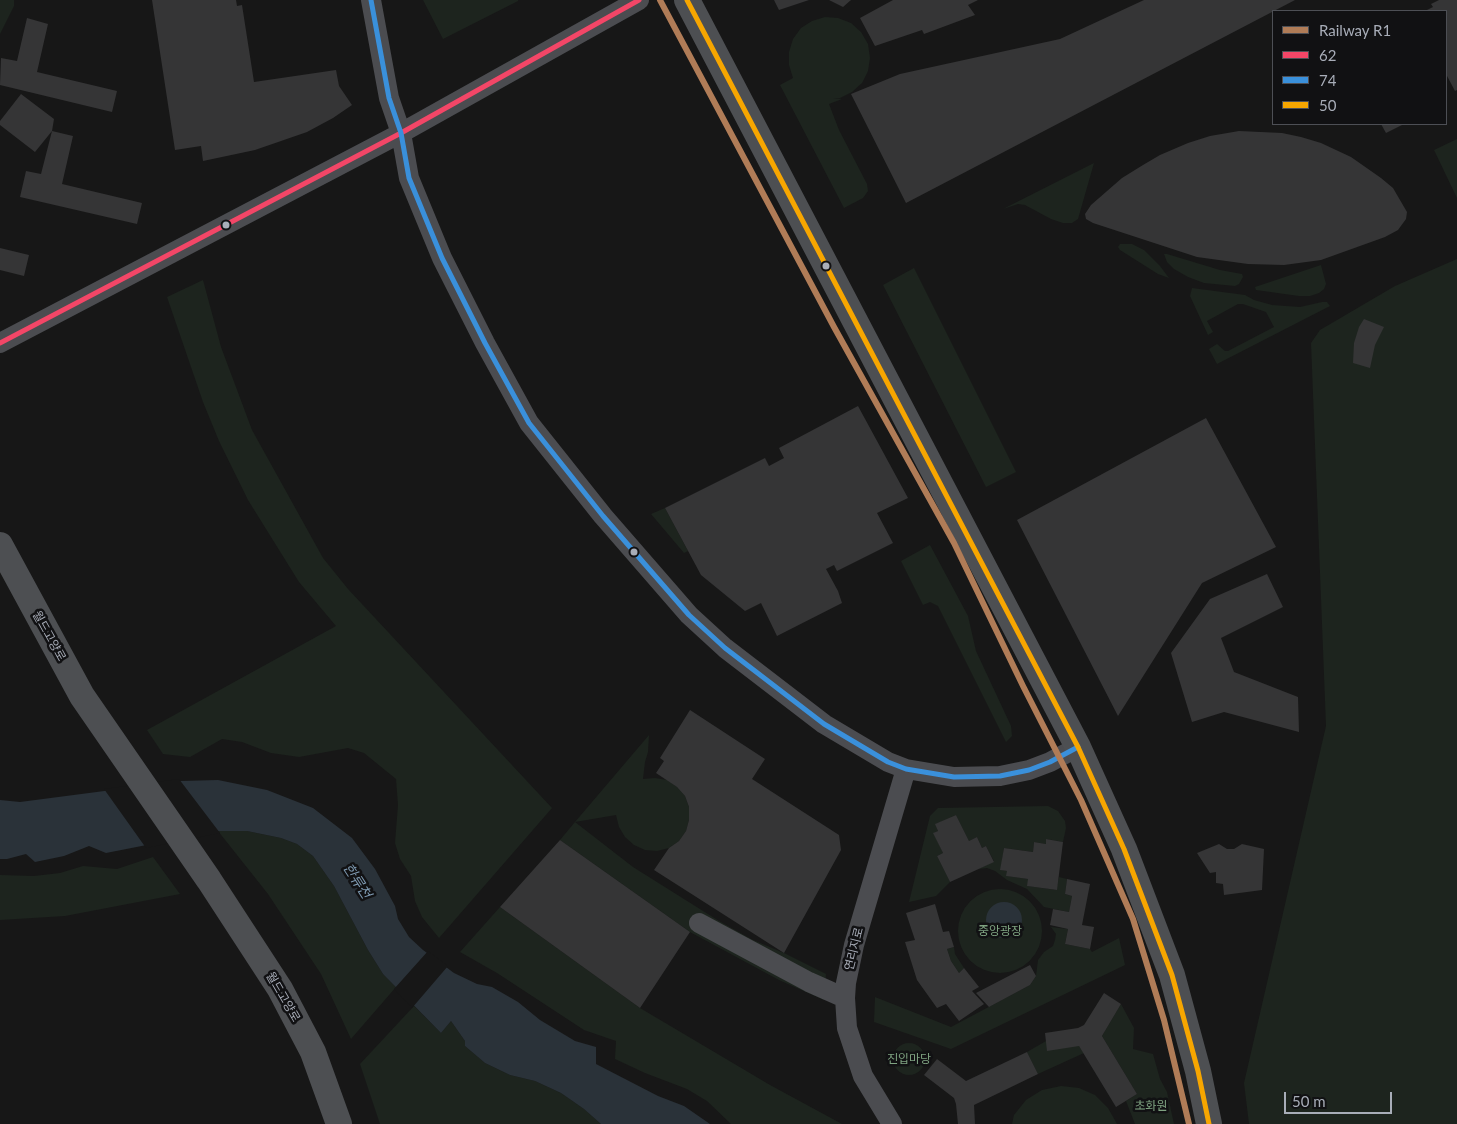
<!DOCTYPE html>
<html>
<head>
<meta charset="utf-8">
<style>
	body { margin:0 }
	#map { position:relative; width:1457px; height:1124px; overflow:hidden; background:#171717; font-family:Lato,sans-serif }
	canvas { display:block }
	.legend { position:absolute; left:1272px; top:10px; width:175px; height:115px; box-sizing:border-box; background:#111113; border:1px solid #4d4f55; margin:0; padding:6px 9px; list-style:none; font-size:15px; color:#a8adb8 }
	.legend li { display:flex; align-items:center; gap:10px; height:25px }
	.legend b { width:25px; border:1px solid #4d4f55 }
	.scale { position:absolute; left:1284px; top:1092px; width:108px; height:22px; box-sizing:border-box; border:2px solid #a8adb8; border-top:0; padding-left:6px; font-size:15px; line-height:18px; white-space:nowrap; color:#a8adb8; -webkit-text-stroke:4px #111113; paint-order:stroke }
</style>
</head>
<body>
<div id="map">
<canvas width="1457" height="1124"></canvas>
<ul class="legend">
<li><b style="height:6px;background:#b07c57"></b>Railway R1</li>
<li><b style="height:6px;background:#f34667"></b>62</li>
<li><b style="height:6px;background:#3a90db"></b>74</li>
<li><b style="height:6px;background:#f7a600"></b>50</li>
</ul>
<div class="scale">50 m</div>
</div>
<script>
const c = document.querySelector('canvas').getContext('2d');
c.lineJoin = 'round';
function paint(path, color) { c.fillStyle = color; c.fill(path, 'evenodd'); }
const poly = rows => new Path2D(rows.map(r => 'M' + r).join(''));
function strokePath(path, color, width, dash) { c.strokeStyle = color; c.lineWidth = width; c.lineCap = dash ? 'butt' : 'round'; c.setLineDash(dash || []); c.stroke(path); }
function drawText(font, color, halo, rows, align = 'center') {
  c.font = font + ' Lato,"Noto Sans KR",sans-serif'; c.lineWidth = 5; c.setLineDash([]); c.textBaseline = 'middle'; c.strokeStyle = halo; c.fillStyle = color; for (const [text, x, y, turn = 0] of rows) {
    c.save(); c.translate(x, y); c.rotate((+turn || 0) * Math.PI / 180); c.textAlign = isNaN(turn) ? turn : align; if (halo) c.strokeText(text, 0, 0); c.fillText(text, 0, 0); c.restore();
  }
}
paint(poly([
	[0,0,14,0,14,6,0,34],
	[423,0,518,0,518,1,443,39],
	[825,17,838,18,851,23,861,32,868,44,870,58,868,71,862,83,852,92,840,98,833,98,842,99,829,104,839,130,867,184,868,191,863,198,844,208,780,85,793,78,789,65,789,52,793,39,801,28,812,21],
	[1457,139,1457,198,1434,150],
	[1094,163,1078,219,1072,223,1063,223,1051,219,1025,205,1018,204,1003,209],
	[1120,244,1132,244,1144,250,1160,266,1169,278,1158,274,1120,250,1118,247],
	[1164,254,1167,254,1220,270,1242,274,1243,277,1239,284,1235,286,1204,283,1188,277,1174,269,1167,262],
	[1457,259,1457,1124,1249,1124,1244,1083,1326,726,1311,343,1320,330,1395,286],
	[1321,265,1326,284,1324,289,1319,293,1310,296,1299,296,1256,290,1255,287],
	[914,268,1016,472,986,487,883,285],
	[203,280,221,347,252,430,323,558,348,589,552,808,439,938,422,917,415,901,411,876,400,859,395,843,398,805,396,779,364,753,348,748,299,757,271,753,242,742,222,739,190,757,163,754,147,730,336,626,299,582,248,500,219,441,203,402,167,297],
	[1192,288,1245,295,1254,300,1272,305,1300,307,1322,302,1327,302,1330,306,1217,364,1209,349,1217,344,1225,351,1228,351,1274,327,1266,312,1243,304,1238,304,1207,321,1213,332,1208,335,1190,296],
	[665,508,688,551,684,553,651,514],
	[930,545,968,616,976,651,1011,726,1012,736,1006,742,938,606,930,602,923,605,901,561],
	[649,735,648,752,645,762,643,779,655,778,667,780,677,787,685,796,689,807,689,820,686,831,679,841,669,848,657,851,645,850,634,845,625,837,619,827,616,815,575,822],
	[1048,806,1058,811,1065,821,1066,828,1063,842,1046,839,1046,844,1034,842,1033,852,1004,848,1001,870,1007,871,1007,876,1028,879,1028,886,1056,890,1059,877,1067,879,1065,894,1072,896,1069,912,1044,907,1027,889,1007,880,995,871,987,868,978,869,994,861,986,846,982,848,977,837,969,841,956,815,936,824,938,831,934,833,943,853,937,856,950,882,936,896,909,902,930,816,938,808],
	[575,822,633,867,719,921,753,940,784,953,826,974,824,1000,779,980,690,932,560,840],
	[218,831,247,831,281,838,297,844,313,856,334,886,368,950,383,974,396,987,351,1039,321,974,268,894],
	[153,857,180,894,65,916,0,920,0,875,34,876,60,873,83,866,117,869],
	'958 931a42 42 0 1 1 84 0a42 42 0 1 1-84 0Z',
	[500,907,640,1008,770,1085,842,1124,731,1124,707,1101,687,1089,645,1073,615,1059,616,1041,584,1030,497,973,460,952],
	[1051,927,1068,929,1065,944,1090,949,1092,952,1119,938,1125,965,951,1049,874,1022,875,997,951,1027,1030,985,1036,976,1038,960,1044,952,1053,946,1055,940,1056,934],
	[954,947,955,954,964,968,959,973,951,961,947,949],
	[1121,1004,1134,1028,1133,1049,1153,1054,1160,1079,1167,1092,1174,1124,1135,1124,1126,1101,1137,1094,1102,1036],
	[414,1006,441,1033,451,1021,465,1041,465,1046,485,1063,510,1075,535,1081,561,1093,584,1109,601,1124,380,1124,360,1064],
	[1046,1041,1079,1046,1084,1053,1038,1074,1027,1052],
	'893 1059a16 16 0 1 1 32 0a16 16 0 1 1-32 0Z',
	[1061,1086,1079,1088,1095,1095,1108,1108,1117,1124,1012,1124,1014,1115,1026,1100,1042,1090]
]), '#1d241e');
paint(poly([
	[218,780,267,790,313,808,352,838,375,869,395,906,398,919,409,937,423,950,454,973,477,984,492,987,518,1002,540,1020,575,1041,596,1047,596,1064,658,1096,684,1106,710,1124,601,1124,584,1109,561,1093,535,1081,510,1075,485,1063,465,1046,465,1041,451,1021,441,1033,383,974,368,950,334,886,313,856,297,844,281,838,247,831,218,831,106,853,89,846,64,856,35,862,26,854,7,859,0,859,0,800,20,802,181,781],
	'986 920a18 18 0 1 1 36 0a18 18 0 1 1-36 0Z'
]), '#2a3239');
paint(poly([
	[179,779,220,833,146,848,104,789],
	[428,951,448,966,412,1008,394,989]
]), '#171717');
paint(poly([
	[152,0,236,0,237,6,242,5,254,82,336,70,339,86,352,105,333,118,307,132,255,150,203,161,201,146,175,150],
	[774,0,809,0,779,10],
	[829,0,851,0,843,7],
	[893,0,978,0,968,5,975,15,924,34,922,30,875,46,860,18],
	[1144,0,1295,0,906,203,851,94,900,74,1060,39],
	[1439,0,1457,0,1457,90,1455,91,1446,74,1446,11,1425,11,1433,7,1431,4],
	[27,18,48,24,37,72,117,91,112,112,0,85,1,58,17,61],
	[21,94,54,119,52,131,35,152,0,125,0,121],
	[1381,124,1404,124,1386,133],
	[52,131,73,136,62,184,142,203,137,224,20,197,26,171,41,174],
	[1239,131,1282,133,1301,137,1321,143,1351,157,1381,178,1393,188,1407,212,1406,219,1398,230,1385,237,1321,260,1284,265,1248,264,1197,257,1093,223,1086,219,1085,214,1091,205,1122,178,1143,165,1160,155,1188,143,1210,136],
	[0,248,29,255,24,276,0,270],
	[1364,319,1384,327,1375,345,1370,368,1353,363,1354,343,1359,327],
	[858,406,908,498,877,513,893,543,837,571,834,565,826,569,838,591,842,603,777,636,761,603,745,611,701,575,665,508,765,458,769,466,784,458,779,448],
	[1206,418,1276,547,1202,583,1118,716,1017,520],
	[1267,574,1283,607,1221,638,1234,672,1298,697,1299,732,1224,712,1192,722,1171,653,1210,599],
	[690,710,765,759,752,779,839,835,841,850,784,953,654,870,669,848,679,841,686,831,689,820,689,807,685,796,677,787,656,773,664,761,660,758],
	[956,815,969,841,977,837,982,848,986,846,994,862,950,882,937,856,943,853,933,833,938,831,935,824],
	[1046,839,1063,842,1057,890,1027,886,1028,879,1006,876,1007,871,1000,870,1004,848,1033,852,1034,842,1046,844],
	[560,840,690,932,640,1008,500,907],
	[1219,844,1227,849,1234,849,1242,844,1264,849,1262,890,1224,895,1223,884,1216,883,1216,872,1210,873,1197,853],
	[1067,879,1090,884,1082,925,1094,927,1090,949,1065,944,1068,929,1050,925,1053,909,1069,912,1072,896,1065,894],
	[935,904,943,932,949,931,954,947,947,949,951,961,959,973,964,968,979,987,972,991,984,1004,959,1021,946,1004,937,1008,917,980,905,942,915,940,906,913],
	[1030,965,1036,976,1030,985,989,1007,976,993],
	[1104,993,1121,1004,1102,1036,1137,1094,1116,1107,1079,1046,1047,1051,1045,1033,1078,1028,1084,1025],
	[1027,1052,1038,1074,974,1105,975,1124,958,1124,956,1104,954,1098,924,1075,937,1059,966,1081]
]), '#353536');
strokePath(poly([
	[371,0,389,98,401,133,409,178,442,258,485,343,529,423,603,516,689,615,725,648,824,724,888,762,906,769,954,777,1000,776,1029,770,1050,762,1078,747],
	[0,343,401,133,639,0],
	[699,923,809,982,845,998],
	[892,1124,863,1076,847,1028,845,998,846,983,854,945,906,769]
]), '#4b4c50', 20);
strokePath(poly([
	[687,0,1078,747,1124,849,1172,975,1198,1071,1209,1124],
	[0,545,82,696,209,880,280,989,313,1052,339,1124]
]), '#4d4f52', 26);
strokePath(poly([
	[0,343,401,133,639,0]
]), '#f34667', 5);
strokePath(poly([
	[371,0,389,98,401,133,409,178,442,258,485,343,529,423,603,516,689,615,725,648,824,724,888,762,906,769,954,777,1000,776,1029,770,1050,762,1078,747]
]), '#3a90db', 5);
strokePath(poly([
	[687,0,1078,747,1124,849,1172,975,1198,1071,1209,1124]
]), '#f7a600', 5);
strokePath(poly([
	[660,0,834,327,954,543,1023,686,1081,800,1133,919,1164,1020,1189,1124]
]), '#b07c57', 6);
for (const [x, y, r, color] of [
	[226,225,4.5,"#a8adb8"],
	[826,266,4.5,"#a8adb8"],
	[634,552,4.5,"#a8adb8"]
]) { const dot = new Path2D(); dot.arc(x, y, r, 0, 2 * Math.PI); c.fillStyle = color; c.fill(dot); strokePath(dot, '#111113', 2); }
drawText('12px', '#a8adb8', '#111113', [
	["월드고양로",49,636,61],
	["연리지로",854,949,-76],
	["월드고양로",283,997,60]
]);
drawText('12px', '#7fa381', '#111113', [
	["중앙광장",1000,931],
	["진입마당",909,1059],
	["초화원",1151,1106]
]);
drawText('italic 14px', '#7f9bb3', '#111113', [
	["한류천",357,881,57]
]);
</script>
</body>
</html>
